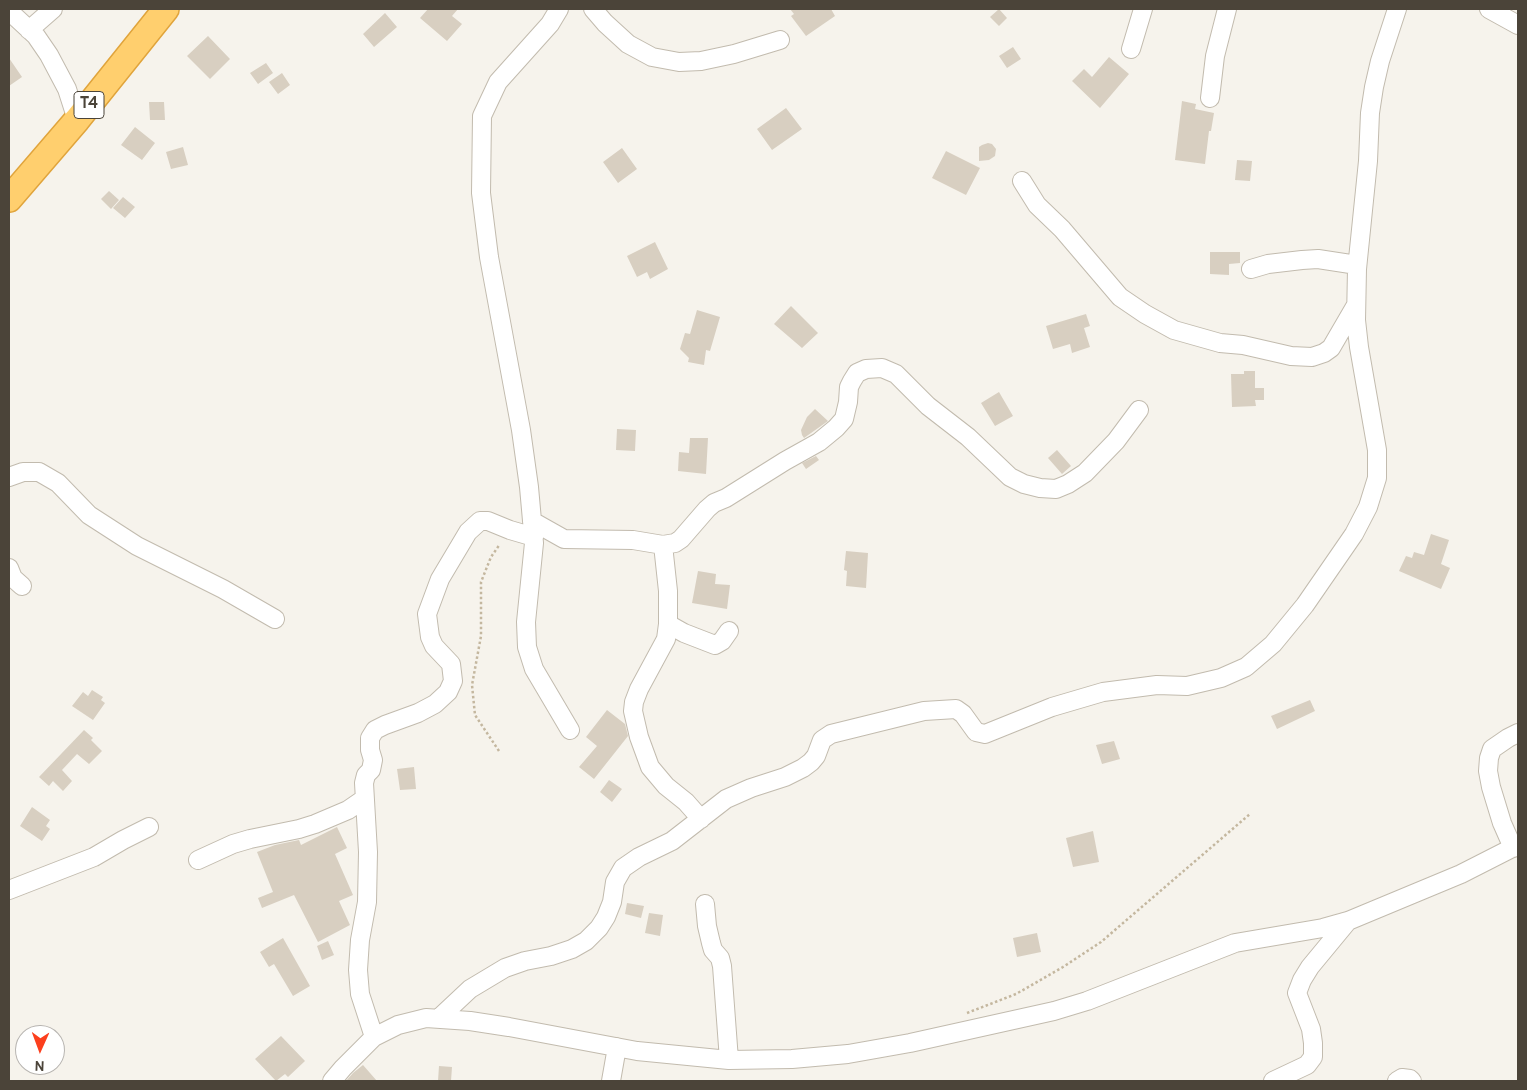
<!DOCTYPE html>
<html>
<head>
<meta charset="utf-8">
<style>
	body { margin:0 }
	#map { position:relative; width:1527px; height:1090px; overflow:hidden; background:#f6f3ec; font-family:Overpass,sans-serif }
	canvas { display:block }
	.frame { position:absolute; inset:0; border:10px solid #4b4439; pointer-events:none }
	.north { position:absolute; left:15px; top:1025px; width:50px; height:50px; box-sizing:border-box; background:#fff; border:1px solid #b7b4b0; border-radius:50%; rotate:182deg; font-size:14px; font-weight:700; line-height:20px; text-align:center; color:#4b4439 }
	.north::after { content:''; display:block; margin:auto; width:18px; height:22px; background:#fc3f1d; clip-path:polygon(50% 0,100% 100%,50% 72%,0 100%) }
</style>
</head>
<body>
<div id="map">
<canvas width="1527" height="1090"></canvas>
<div class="frame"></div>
<div class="north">N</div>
</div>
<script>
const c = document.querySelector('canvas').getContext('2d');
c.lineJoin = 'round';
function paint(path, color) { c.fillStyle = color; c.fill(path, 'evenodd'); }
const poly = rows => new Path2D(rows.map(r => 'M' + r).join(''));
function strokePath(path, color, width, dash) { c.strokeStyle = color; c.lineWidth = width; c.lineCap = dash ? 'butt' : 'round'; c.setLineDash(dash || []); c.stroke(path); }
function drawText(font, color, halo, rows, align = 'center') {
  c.font = font + ' Overpass,sans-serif'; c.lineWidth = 4; c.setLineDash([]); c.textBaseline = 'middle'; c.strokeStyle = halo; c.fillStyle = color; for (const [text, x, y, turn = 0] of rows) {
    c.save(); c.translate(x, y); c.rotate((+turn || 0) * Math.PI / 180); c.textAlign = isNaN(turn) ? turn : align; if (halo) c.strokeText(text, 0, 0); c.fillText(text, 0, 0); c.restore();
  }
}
paint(poly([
	[428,9,458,9,452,16,462,24,447,41,420,18],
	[790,9,831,9,835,16,806,36,791,16,794,14],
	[999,9,1007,18,999,26,990,17],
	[385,13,397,27,374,47,363,34],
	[208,36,230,59,210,79,187,56],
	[1013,47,1021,59,1007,68,999,56],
	[1109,57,1129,74,1100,108,1072,81,1084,69,1092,77],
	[9,58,22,77,9,86],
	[266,63,273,73,258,84,250,73],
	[282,73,290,85,278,94,269,82],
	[1182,101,1196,104,1195,109,1214,113,1211,131,1209,131,1205,164,1175,160],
	[149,102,164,102,165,120,150,120],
	[786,108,802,129,772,150,757,129],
	[135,127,155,143,142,160,121,145],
	[988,143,992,144,996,149,995,156,989,160,979,161,979,147,982,145],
	[183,147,188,165,171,169,166,152],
	[622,148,637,169,618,183,603,162],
	[946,151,980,168,966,195,932,178],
	[1237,160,1252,161,1250,181,1235,180],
	[109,191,119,200,111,209,101,199],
	[123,197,135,207,125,218,113,208],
	[655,242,668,269,650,279,647,272,637,277,627,256],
	[1210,252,1240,252,1240,263,1229,264,1229,275,1210,274],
	[791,306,818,333,802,348,774,324],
	[697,310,720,317,710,351,706,350,704,365,688,362,689,358,680,349,685,333,690,334],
	[1086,314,1090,326,1084,328,1090,347,1072,353,1070,344,1053,349,1046,326],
	[1244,371,1255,371,1255,388,1264,388,1264,400,1255,400,1256,406,1232,407,1231,374,1244,374],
	[999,392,1013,416,995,426,981,403],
	[815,409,828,421,804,438,802,435,801,430,807,417],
	[617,429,636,430,635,451,616,450],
	[690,438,708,438,706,474,678,471,679,452,689,453],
	[1057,450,1071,466,1062,474,1048,458],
	[816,456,819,460,806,469,802,463],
	[1431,534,1449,540,1441,564,1450,568,1441,589,1399,571,1406,556,1412,558,1414,552,1424,555],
	[846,551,868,553,866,588,846,586,847,571,844,570],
	[698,571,716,574,715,584,730,585,727,609,692,603],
	[92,690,103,697,101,700,105,703,93,720,72,706,83,692,88,696],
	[1310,700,1315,711,1277,729,1271,716],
	[607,710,625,724,628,736,594,779,579,767,597,746,586,737],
	[84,730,93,738,91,740,102,751,89,764,77,754,62,770,72,781,63,791,53,781,49,786,39,777],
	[1114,741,1120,759,1102,764,1096,745],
	[414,767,416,789,400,790,397,769],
	[609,780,622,789,612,802,600,792],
	[32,807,50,820,46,826,50,829,42,841,20,826],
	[337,827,347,848,335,854,353,895,339,901,350,925,318,942,294,895,262,908,258,898,273,892,257,852,275,845,299,840,301,845],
	[1093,831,1099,862,1073,867,1066,838],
	[627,903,644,906,641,918,625,914],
	[649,913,663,915,660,936,645,933],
	[1037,933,1041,952,1017,957,1013,938],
	[283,938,310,986,293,996,274,964,269,967,260,952],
	[328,941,334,955,322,960,317,946],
	[281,1036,305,1061,288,1077,285,1074,276,1081,255,1059],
	[363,1065,377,1081,346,1081,353,1073],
	[439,1066,452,1067,451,1081,438,1081]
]), '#d8cfc1');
const minor = poly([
	[559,9,550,24,498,82,482,116,481,193,489,257,521,430,529,487,534,543,526,622,527,647,534,669,570,730],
	[593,9,605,23,628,44,652,57,679,62,701,61,734,54,780,40],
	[1489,9,1518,25],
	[9,11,36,36,49,55,67,89,77,120],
	[29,30,53,9],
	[1131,49,1143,9],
	[1210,98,1215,56,1227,9],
	[1022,181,1037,205,1062,229,1120,297,1145,314,1174,330,1220,343,1243,345,1291,356,1312,357,1324,353,1331,348,1356,305],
	[1251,269,1268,264,1302,260,1318,259,1357,265],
	[9,477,23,472,39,472,58,483,89,515,137,546,223,589,275,619],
	[532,521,564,539,633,540,663,545,675,543,681,539,707,509,714,503,726,498,785,461,819,442,836,428,844,419,848,402,849,387,852,381,857,373,866,369,882,368,896,374,928,406,968,437,1010,477,1024,484,1040,488,1056,489,1068,484,1085,473,1116,441,1139,410],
	[663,545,668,591,668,624,666,639,639,689,634,702,633,711,639,737,650,767,666,786,686,802,701,819],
	[9,568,13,578,22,586],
	[668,624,684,633,715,645,722,641,729,631],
	[1513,848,1502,823,1491,787,1488,771,1489,758,1492,749,1508,738,1518,733],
	[198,860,233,844,250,839,299,829,315,824,348,810,364,799],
	[9,890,94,857,123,840,149,827],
	[705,904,707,926,711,943,713,950,720,958,722,966,729,1060],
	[438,1019,470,989,505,968,525,961,551,956,572,949,586,941,599,928,606,917,612,902,615,882,623,868,639,857,672,841,726,799,751,788,785,777,803,768,811,762,816,756,822,740,831,734,924,711,956,709,963,714,976,732,985,734,1052,707,1103,692,1157,685,1187,686,1221,678,1246,667,1273,644,1305,605,1354,534,1368,507,1377,478,1377,450,1359,347,1356,320,1357,269,1368,161,1370,113,1374,87,1380,61,1397,9],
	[374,1037,360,994,358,970,360,940,367,902,368,852,364,783,366,775,371,770,373,760,370,750,370,738,375,730,385,725,418,713,435,704,448,692,453,681,451,664,434,646,430,637,427,614,440,579,468,532,480,521,488,521,510,530,534,537],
	[332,1081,343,1068,374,1037,398,1025,426,1018,470,1021,509,1027,637,1051,729,1060,792,1059,848,1054,910,1043,1054,1011,1087,1001,1235,943,1323,928,1348,921,1461,874,1518,845],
	[611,1081,617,1047],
	[1273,1081,1307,1065,1313,1057,1313,1043,1311,1029,1297,993,1302,980,1310,967,1348,921],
	[1397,1081,1402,1078,1410,1079,1412,1081]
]);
const highway = poly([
	[9,199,77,120,166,9]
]);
strokePath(minor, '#c2bbae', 20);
strokePath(highway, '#e0a43c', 28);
strokePath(poly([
	[499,751,475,715,472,685,481,636,481,582,491,557,500,544],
	[967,1013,1016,994,1063,967,1101,942,1250,814]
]), '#c4b79f', 2.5, [2.5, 2.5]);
strokePath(minor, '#fff', 18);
strokePath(highway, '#ffcf6e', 25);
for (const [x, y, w] of [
	[89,105,30]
]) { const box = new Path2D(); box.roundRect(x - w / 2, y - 13.5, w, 27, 4); c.fillStyle = '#fff'; c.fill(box); strokePath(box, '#4b4439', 1); }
drawText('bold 16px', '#4b4439', null, [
	["T4",89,105]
]);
</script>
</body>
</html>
